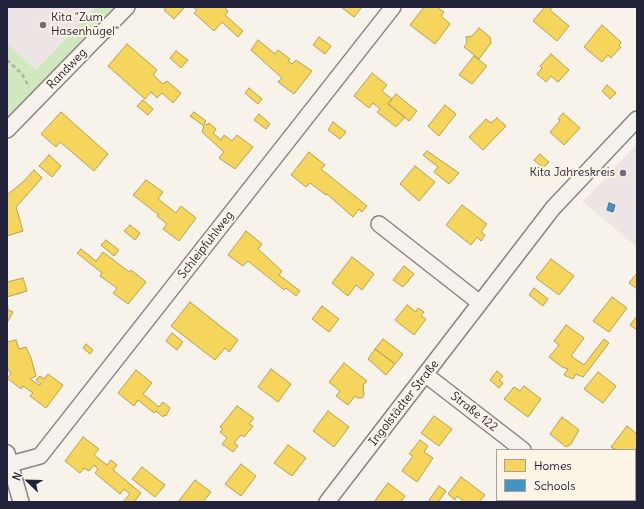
<!DOCTYPE html>
<html>
<head>
<meta charset="utf-8">
<style>
	body { margin:0 }
	#map { position:relative; width:644px; height:509px; overflow:hidden; background:#f7f3ea; font-family:Delius,sans-serif }
	canvas { display:block }
	.frame { position:absolute; inset:0; border:8px solid #22223b; pointer-events:none }
	.legend { position:absolute; left:496px; top:449px; width:140px; height:52px; box-sizing:border-box; background:#fcf5e5; border:1px solid #a5a1a1; margin:0; padding:5px 7px; list-style:none; font-size:12px; color:#22223b }
	.legend li { display:flex; align-items:center; gap:8px; height:20px }
	.legend b { width:20px; border:1px solid #a5a1a1 }
	.north { position:absolute; left:8px; top:461px; width:40px; height:40px; -webkit-text-stroke:3px #fcf5e5; paint-order:stroke; rotate:293deg; font-size:11px; font-weight:700; line-height:16px; text-align:center; color:#22223b }
	.north::after { content:''; display:block; margin:auto; width:14px; height:18px; background:#22223b; clip-path:polygon(50% 0,100% 100%,50% 72%,0 100%) }
</style>
</head>
<body>
<div id="map">
<canvas width="644" height="509"></canvas>
<div class="frame"></div>
<ul class="legend">
<li><b style="height:11px;background:#f6d55c"></b>Homes</li>
<li><b style="height:11px;background:#4393c3"></b>Schools</li>
</ul>
<div class="north">N</div>
</div>
<script>
const c = document.querySelector('canvas').getContext('2d');
c.lineJoin = 'round';
function paint(path, color) { c.fillStyle = color; c.fill(path, 'evenodd'); }
const poly = rows => new Path2D(rows.map(r => 'M' + r).join(''));
function strokePath(path, color, width, dash) { c.strokeStyle = color; c.lineWidth = width; c.lineCap = dash ? 'butt' : 'round'; c.setLineDash(dash || []); c.stroke(path); }
function drawText(font, color, halo, rows, align = 'center') {
  c.font = font + ' Delius,sans-serif'; c.lineWidth = 4; c.setLineDash([]); c.textBaseline = 'middle'; c.strokeStyle = halo; c.fillStyle = color; for (const [text, x, y, turn = 0] of rows) {
    c.save(); c.translate(x, y); c.rotate((+turn || 0) * Math.PI / 180); c.textAlign = isNaN(turn) ? turn : align; if (halo) c.strokeText(text, 0, 0); c.fillText(text, 0, 0); c.restore();
  }
}
paint(poly([
	[7,7,96,7,36,70,7,44],
	[637,144,637,247,583,202]
]), '#ece5e3');
paint(poly([
	[96,7,121,7,7,121,7,44,36,70]
]), '#d0e7c0');
const homes = poly([
	[166,7,183,7,184,8,174,19,164,10,166,7],
	[193,7,224,7,228,11,225,15,243,31,238,37,222,22,214,31,194,13,197,10,193,7],
	[341,7,362,7,354,17,341,7],
	[424,7,437,7,444,12,441,16,450,24,435,44,410,25,424,7],
	[545,7,552,7,550,10,569,26,557,41,533,21,545,7],
	[602,25,621,42,619,45,621,47,611,58,608,55,602,62,584,47,602,25],
	[479,28,490,37,491,43,479,59,464,47,467,43,466,37,472,36,479,28],
	[319,37,331,46,325,54,313,45,319,37],
	[258,40,275,54,278,50,290,59,288,61,292,64,296,60,312,71,294,94,278,82,282,78,251,50,258,40],
	[127,44,157,70,153,75,163,84,167,81,181,93,173,103,162,93,157,98,151,92,145,99,108,66,127,44],
	[176,51,188,60,181,68,170,58,176,51],
	[551,54,569,70,558,82,551,76,546,82,537,74,542,68,540,66,551,54],
	[474,56,487,66,472,84,459,75,474,56],
	[372,73,387,85,382,91,392,99,388,104,405,117,396,127,377,112,380,109,373,103,369,108,354,96,372,73],
	[607,85,616,93,610,99,602,91,607,85],
	[249,88,262,99,258,104,245,93,249,88],
	[396,94,417,111,409,121,388,104,396,94],
	[143,100,153,109,148,115,137,106,143,100],
	[445,105,456,114,439,136,428,126,445,105],
	[61,112,108,154,94,171,60,142,56,147,41,134,61,112],
	[194,112,206,121,204,123,207,125,209,123,216,129,213,133,221,140,224,135,232,141,237,135,253,147,235,169,219,158,224,152,202,132,204,126,190,116,194,112],
	[563,113,580,128,564,145,550,132,560,121,558,119,563,113],
	[259,114,270,124,266,129,254,120,259,114],
	[497,118,506,126,483,150,469,137,486,119,491,123,497,118],
	[333,122,346,132,340,139,328,130,333,122],
	[427,151,459,173,449,184,434,172,438,167,423,155,427,151],
	[309,152,325,165,321,169,367,206,362,212,359,209,353,217,327,194,326,195,310,183,306,187,291,175,309,152],
	[540,154,549,162,543,168,534,160,540,154],
	[49,155,61,166,52,177,39,166,49,155],
	[415,166,435,182,419,201,400,184,415,166],
	[34,170,42,178,16,207,23,231,7,236,7,195,23,182,34,170],
	[146,180,163,192,158,199,176,213,181,206,196,218,179,241,163,229,167,224,157,216,159,215,133,195,146,180],
	[462,205,487,224,481,232,485,235,481,241,477,237,471,245,446,225,462,205],
	[130,225,140,233,135,240,124,231,130,225],
	[246,231,262,244,258,249,282,271,279,275,300,291,296,296,286,288,284,290,248,261,243,266,228,255,246,231],
	[106,240,119,250,114,256,101,245,106,240],
	[81,249,96,261,103,252,129,272,131,270,146,282,128,304,113,293,117,288,100,276,102,273,77,253,81,249],
	[352,257,374,274,362,290,356,285,348,296,332,283,352,257],
	[551,259,574,276,559,295,536,278,551,259],
	[404,266,414,274,403,287,393,280,404,266],
	[637,273,637,289,629,283,637,273],
	[23,278,27,291,7,297,8,310,13,312,7,323,7,282,23,278],
	[534,288,548,299,543,306,529,295,534,288],
	[612,297,627,308,609,332,593,321,612,297],
	[190,302,238,340,229,352,225,348,215,360,171,326,190,302],
	[407,305,416,312,418,308,424,312,421,316,426,319,414,335,395,320,407,305],
	[322,306,339,319,329,332,312,319,322,306],
	[637,316,637,330,630,325,637,316],
	[566,325,584,338,571,356,584,365,604,339,609,343,583,377,576,374,573,379,564,375,568,369,562,367,549,357,559,345,554,341,566,325],
	[172,333,183,342,177,350,166,341,172,333],
	[383,339,403,354,395,364,375,349,383,339],
	[16,340,19,349,26,347,31,358,36,376,30,379,39,385,41,384,36,380,40,376,44,379,48,374,63,385,46,408,30,396,33,393,23,386,21,389,7,378,11,374,7,367,7,342,16,340],
	[86,344,93,350,90,354,83,348,86,344],
	[375,349,395,364,386,375,368,359,375,349],
	[344,363,367,381,363,385,364,395,362,398,358,398,355,396,348,405,336,396,340,391,329,382,344,363],
	[271,369,291,384,278,402,258,387,271,369],
	[136,370,152,383,143,394,159,407,163,402,170,408,166,416,164,415,163,417,156,411,154,413,138,400,134,406,118,393,136,370],
	[497,371,503,376,499,380,503,383,499,388,490,380,497,371],
	[598,372,616,386,603,403,584,389,598,372],
	[524,386,541,399,528,417,504,399,514,387,520,391,524,386],
	[237,406,254,418,249,424,253,426,244,437,241,435,234,443,238,446,233,452,222,444,227,438,220,432,223,429,220,427,237,406],
	[328,411,349,427,334,447,313,431,328,411],
	[434,416,452,429,439,446,421,433,434,416],
	[562,417,579,430,571,444,566,447,550,434,562,417],
	[627,426,637,434,637,447,635,450,616,450,611,447,627,426],
	[83,437,99,449,94,455,107,465,111,460,117,465,113,470,141,493,134,502,123,502,130,494,124,489,120,494,95,473,98,469,94,465,89,471,84,468,80,473,65,461,83,437],
	[420,440,428,446,424,452,433,458,417,482,402,471,413,456,409,454,420,440],
	[288,445,306,458,292,476,274,463,288,445],
	[241,464,256,476,241,496,225,484,241,464],
	[142,467,165,485,155,497,132,479,142,467],
	[461,477,485,495,479,502,464,502,457,496,455,500,448,494,461,477],
	[195,480,211,492,203,502,178,502,195,480],
	[388,483,405,496,401,502,374,502,388,483],
	[439,486,446,491,438,502,431,502,429,500,439,486]
]);
paint(homes, '#f6d55c');
strokePath(homes, '#b69f52', 1);
const schools = poly([
	[609,203,615,205,613,212,607,210,609,203]
]);
paint(schools, '#4393c3');
strokePath(schools, '#39719a', 1);
const street = poly([
	[7,130,127,7],
	[379,224,480,303],
	[426,375,523,450],
	[7,453,21,502],
	[7,465,40,456,393,7],
	[587,500,590,502],
	[327,502,553,208,637,119]
]);
strokePath(street, '#868485', 18);
strokePath(poly([
	[7,60,22,74,29,87]
]), '#b0aead', 2.5, [4, 3]);
strokePath(street, '#f5f2ec', 15);
for (const [x, y, r, color] of [
	[43,25,4,"#6d6b78"],
	[623,173,4,"#6d6b78"]
]) { const dot = new Path2D(); dot.arc(x, y, r, 0, 2 * Math.PI); c.fillStyle = color; c.fill(dot); strokePath(dot, '#fcf5e5', 1.5); }
drawText('12px', '#22223b', '#fcf5e5', [
	["Kita \"Zum",51,18],
	["Hasenhügel\"",51,32],
	["Kita Jahreskreis",615,173,"right"]
], 'left');
drawText('12px', '#22223b', '#fcf5e5', [
	["Randweg",67,69,-46],
	["Schleipfuhlweg",206,245,-52],
	["Ingolstädter Straße",404,403,-52],
	["Straße 122",474,412,38]
]);
</script>
</body>
</html>
